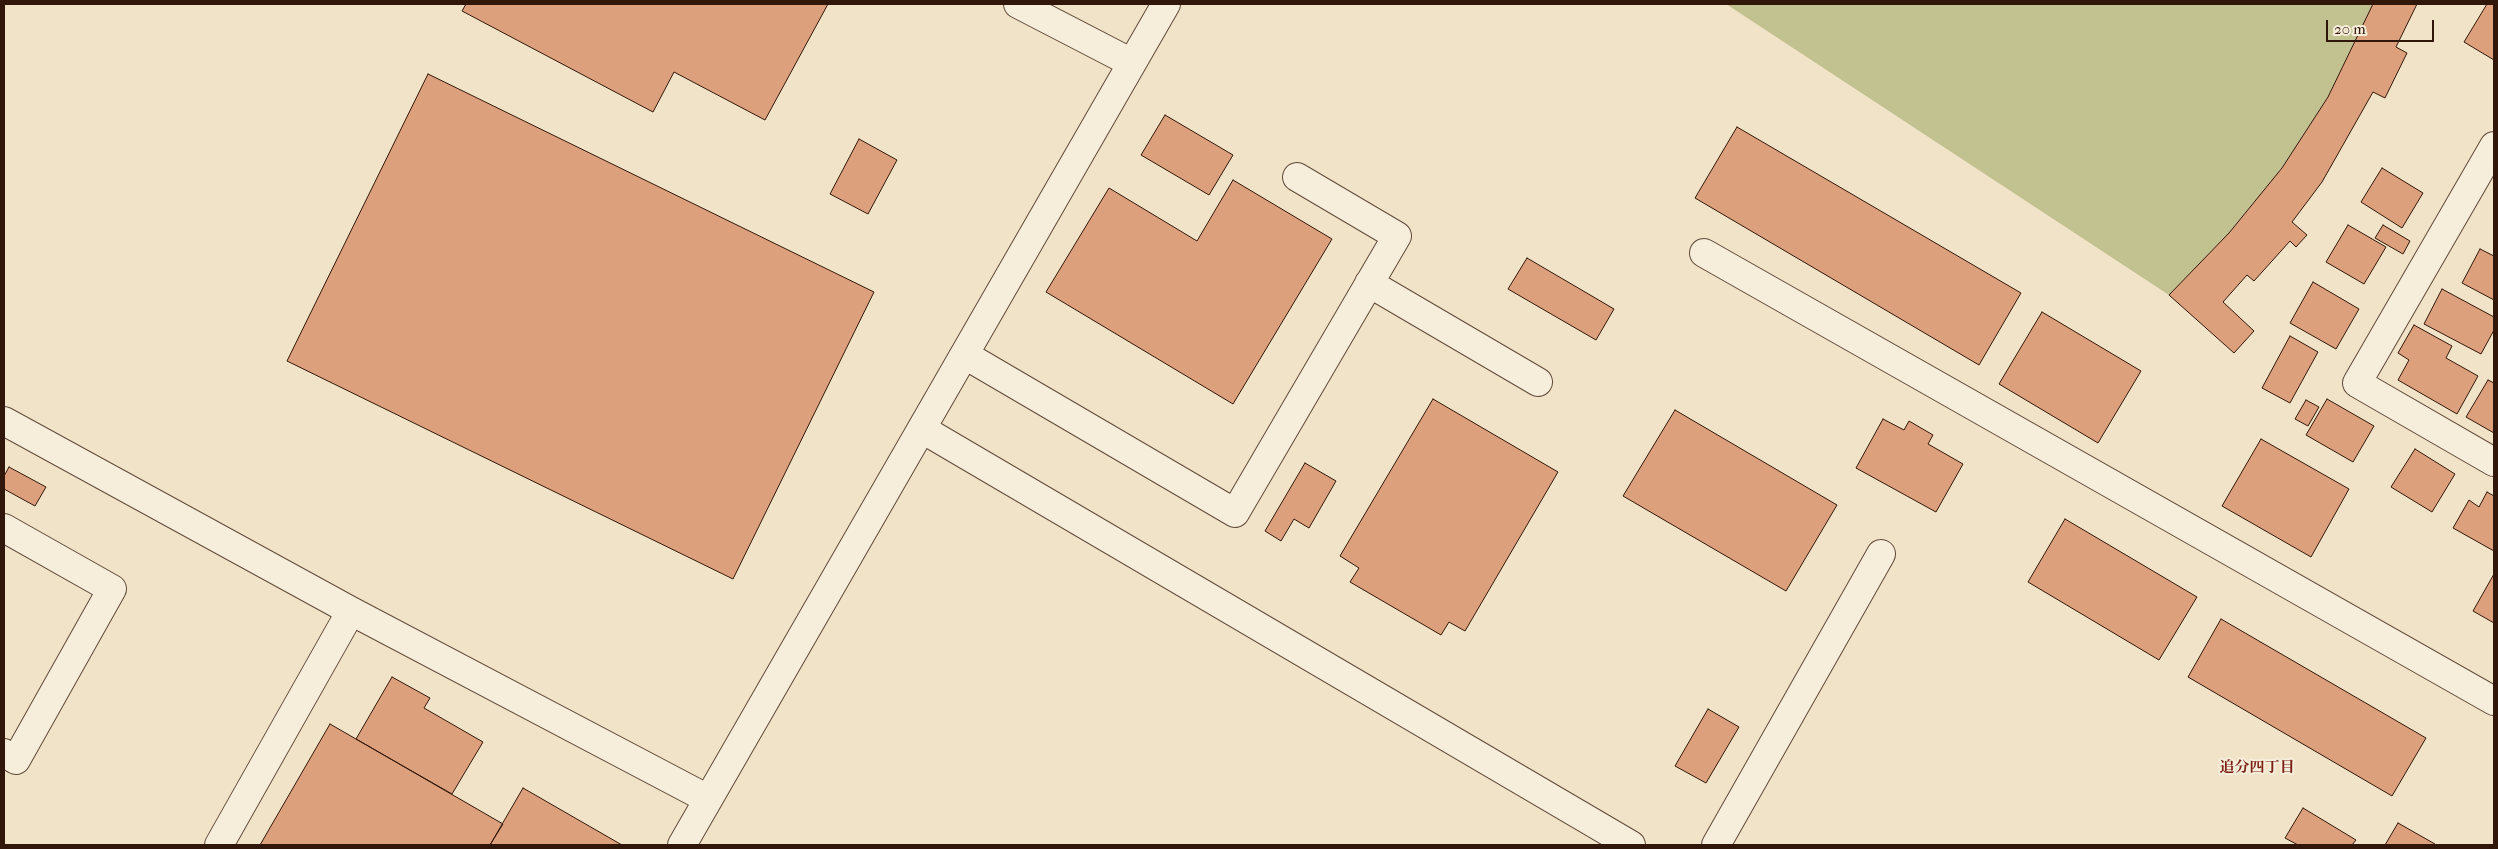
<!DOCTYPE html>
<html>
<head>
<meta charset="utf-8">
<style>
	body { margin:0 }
	#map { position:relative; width:2498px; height:849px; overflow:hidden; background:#f1e3c8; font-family:"IM FELL French Canon",serif }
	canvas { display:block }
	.frame { position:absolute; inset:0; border:5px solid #311709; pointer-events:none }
	.scale { position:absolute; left:2326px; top:20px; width:108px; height:22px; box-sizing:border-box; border:2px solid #311709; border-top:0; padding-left:6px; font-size:15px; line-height:18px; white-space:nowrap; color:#311709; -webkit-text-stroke:4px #f6eddb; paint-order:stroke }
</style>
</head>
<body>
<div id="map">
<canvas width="2498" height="849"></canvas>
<div class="frame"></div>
<div class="scale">20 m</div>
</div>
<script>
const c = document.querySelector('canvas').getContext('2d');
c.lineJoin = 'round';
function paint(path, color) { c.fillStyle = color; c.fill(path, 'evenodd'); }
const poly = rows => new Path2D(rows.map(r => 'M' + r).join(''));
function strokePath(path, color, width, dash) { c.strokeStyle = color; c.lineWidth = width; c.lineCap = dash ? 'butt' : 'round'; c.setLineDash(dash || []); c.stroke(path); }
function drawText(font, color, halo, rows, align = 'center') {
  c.font = font + ' "IM FELL French Canon","Noto Serif JP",serif'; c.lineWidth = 4; c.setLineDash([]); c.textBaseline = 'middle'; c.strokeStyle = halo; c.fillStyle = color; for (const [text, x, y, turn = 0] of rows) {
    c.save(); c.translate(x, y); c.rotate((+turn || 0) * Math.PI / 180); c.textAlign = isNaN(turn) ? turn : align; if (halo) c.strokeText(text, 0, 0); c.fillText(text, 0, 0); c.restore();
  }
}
paint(poly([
	[1726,4,2373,4,2328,97,2282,168,2229,233,2169,295]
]), '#c2c190');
const building = poly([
	[466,4,828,4,765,120,674,72,653,112,462,11,466,4],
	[2373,4,2417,4,2396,47,2407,53,2385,98,2373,92,2322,182,2292,222,2307,235,2296,247,2290,241,2254,281,2247,275,2223,302,2254,331,2234,353,2169,295,2229,233,2282,168,2328,97,2373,4],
	[2487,4,2494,4,2494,60,2464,42,2487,4],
	[428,74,874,292,733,579,287,361,428,74],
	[1165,115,1233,155,1209,195,1141,155,1165,115],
	[1737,127,2021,293,1979,365,1695,198,1737,127],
	[859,139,897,160,868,214,830,194,859,139],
	[2382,168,2423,193,2402,228,2361,202,2382,168],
	[1233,180,1332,239,1233,404,1046,292,1109,188,1197,241,1233,180],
	[2348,225,2386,247,2364,284,2326,262,2348,225],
	[2383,225,2410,241,2403,254,2375,238,2383,225],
	[2480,249,2494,256,2494,300,2462,283,2480,249],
	[1527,258,1614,309,1596,340,1508,289,1527,258],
	[2313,282,2359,309,2336,349,2290,323,2313,282],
	[2442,289,2494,317,2494,330,2481,354,2424,324,2442,289],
	[2042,312,2141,371,2098,443,1999,384,2042,312],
	[2414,325,2452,346,2446,358,2478,376,2457,414,2398,380,2409,360,2398,353,2414,325],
	[2290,336,2318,352,2290,403,2262,388,2290,336],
	[2488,380,2494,383,2494,433,2466,417,2488,380],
	[1433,399,1558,472,1465,631,1449,622,1441,635,1350,582,1359,568,1340,556,1433,399],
	[2327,399,2374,426,2353,462,2306,435,2327,399],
	[2306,400,2319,407,2308,426,2295,419,2306,400],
	[1675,410,1837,505,1786,591,1623,496,1675,410],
	[1883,419,1904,430,1909,421,1933,435,1928,444,1963,464,1936,512,1856,468,1883,419],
	[2261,439,2349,489,2311,557,2222,506,2261,439],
	[2415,449,2455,474,2432,512,2391,487,2415,449],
	[1305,463,1336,481,1309,528,1294,519,1281,541,1265,531,1305,463],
	[9,467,46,487,35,506,4,489,4,476,9,467],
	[2487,492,2494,496,2494,551,2453,528,2469,500,2479,507,2487,492],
	[2065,519,2197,597,2159,660,2028,582,2065,519],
	[2494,574,2494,623,2473,611,2494,574],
	[2221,619,2426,738,2392,796,2188,677,2221,619],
	[392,677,430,698,424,708,483,742,452,794,356,739,392,677],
	[1708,709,1739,727,1706,783,1675,766,1708,709],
	[330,724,503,824,490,845,260,845,330,724],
	[523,788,622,845,490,845,523,788],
	[2303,808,2356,840,2352,845,2298,845,2285,838,2303,808],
	[2398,823,2435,844,2434,845,2385,845,2398,823]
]);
paint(building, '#dda07c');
strokePath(building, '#311709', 1);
const minor = poly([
	[1018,4,1132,63],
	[2494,146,2357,383,2494,462],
	[1704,253,2494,701],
	[1369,283,1538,382],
	[965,355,1235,513,1397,236,1297,177],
	[4,421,351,611,708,799],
	[922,429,1631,845],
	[4,528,112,589,16,760,4,753],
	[219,845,351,611],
	[682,845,1166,4],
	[1716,845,1881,554]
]);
strokePath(minor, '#614a39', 30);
strokePath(minor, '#f6eddb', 28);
drawText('bold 15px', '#7a1f14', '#f6eddb', [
	["追分四丁目",2257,768]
]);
</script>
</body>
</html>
